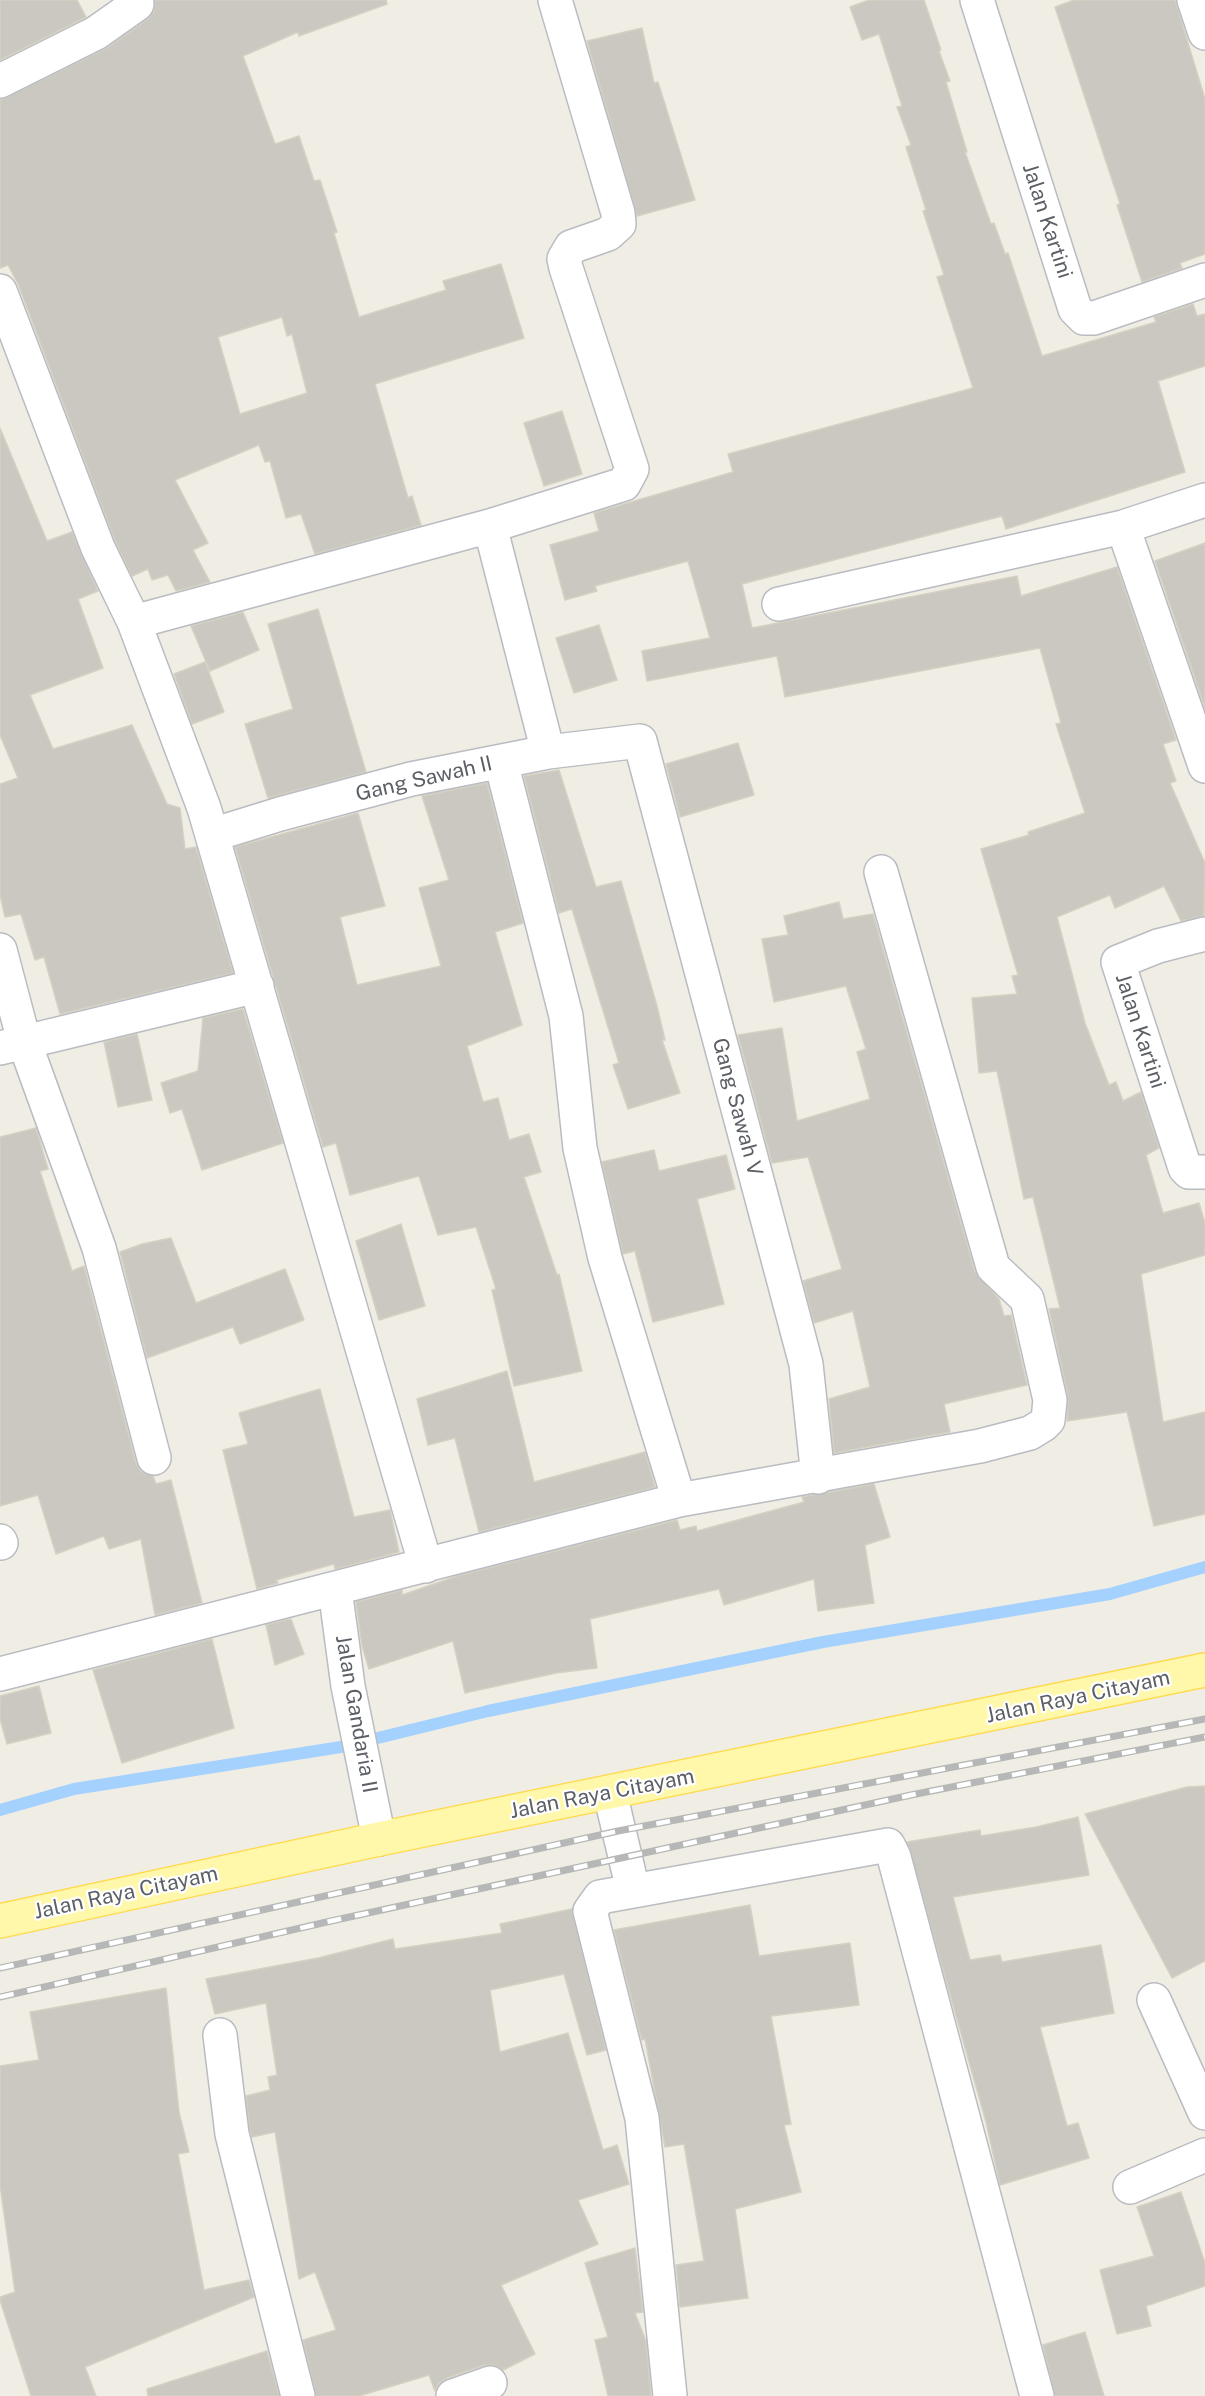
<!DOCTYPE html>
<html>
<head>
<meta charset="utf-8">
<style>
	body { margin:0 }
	canvas { display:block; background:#f0eee4 }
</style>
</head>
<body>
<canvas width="1205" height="2396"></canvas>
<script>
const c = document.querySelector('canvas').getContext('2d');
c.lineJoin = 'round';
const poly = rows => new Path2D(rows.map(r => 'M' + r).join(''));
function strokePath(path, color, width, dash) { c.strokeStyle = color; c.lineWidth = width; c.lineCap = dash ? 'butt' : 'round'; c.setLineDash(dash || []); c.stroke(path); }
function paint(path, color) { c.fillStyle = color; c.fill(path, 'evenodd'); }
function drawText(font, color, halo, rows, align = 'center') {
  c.font = font + ' "Public Sans",sans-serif'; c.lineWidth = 4.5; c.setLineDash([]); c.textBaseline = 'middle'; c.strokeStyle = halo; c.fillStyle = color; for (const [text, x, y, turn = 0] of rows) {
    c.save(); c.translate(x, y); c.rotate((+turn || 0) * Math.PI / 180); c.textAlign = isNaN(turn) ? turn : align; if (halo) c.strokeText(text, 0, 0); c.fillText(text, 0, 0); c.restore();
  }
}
strokePath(poly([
	[0,1810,74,1789,341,1747,488,1711,823,1642,1110,1594,1205,1567]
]), '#a5d1ff', 12);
const building = poly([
	[0,0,77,0,86,17,0,60,0,0],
	[155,0,386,0,387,4,299,36,298,32,243,56,275,144,299,136,314,181,320,180,337,232,334,233,359,317,446,290,443,281,501,264,524,338,375,384,408,498,412,496,421,525,315,554,301,514,286,518,270,461,265,462,259,445,175,480,208,543,193,550,210,582,176,591,168,575,152,580,148,569,132,576,115,541,18,284,8,265,0,268,0,100,107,48,148,19,154,11,155,0],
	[282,317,287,336,292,334,307,393,240,414,218,337,282,317],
	[869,0,924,0,941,50,939,51,950,81,946,82,967,152,965,152,991,224,994,223,1005,254,1008,253,1042,356,1156,322,1154,317,1193,304,1197,316,1205,314,1205,366,1158,381,1185,472,1006,529,1002,516,742,584,752,628,1017,576,1021,596,1117,567,1176,740,1163,744,1176,781,1170,783,1205,863,1204,916,1181,921,1164,886,1115,908,1110,895,1057,917,1085,1023,1109,1085,1116,1082,1123,1101,1141,1092,1159,1148,1146,1155,1163,1213,1199,1203,1205,1223,1205,1255,1141,1274,1163,1422,1205,1412,1205,1514,1154,1526,1127,1412,1067,1421,1068,1396,1049,1309,1060,1308,1033,1197,1024,1199,997,1071,979,1073,972,998,1017,994,1012,976,1018,975,981,849,1029,835,1028,832,1085,813,1056,724,1061,723,1040,648,785,697,777,656,647,681,642,651,710,638,688,561,595,586,597,591,565,600,550,545,599,531,594,513,733,472,728,454,973,388,937,277,944,275,923,211,926,210,906,147,911,145,897,107,902,106,879,34,862,40,850,7,869,0],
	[1074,0,1175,0,1205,99,1205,254,1180,263,1182,268,1142,282,1117,205,1120,204,1055,7,1074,0],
	[642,28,654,83,658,82,695,200,637,216,587,41,642,28],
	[562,411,582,474,544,486,524,423,562,411],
	[0,428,47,541,72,532,98,591,78,599,103,668,30,695,53,749,132,725,167,804,180,808,185,849,196,847,233,973,60,1014,44,957,35,960,21,914,5,917,0,895,0,784,18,778,0,735,0,428],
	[1205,543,1205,708,1155,561,1205,543],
	[318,609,366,772,268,798,245,724,293,709,268,624,318,609],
	[243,612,259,650,210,671,191,626,243,612],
	[599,625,617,680,574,693,556,638,599,625],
	[205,662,224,712,192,724,174,674,205,662],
	[738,743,754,795,680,817,666,764,738,743],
	[559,770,596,887,621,881,657,1006,665,1040,662,1040,680,1093,628,1109,613,1065,619,1063,572,909,559,913,524,776,559,770],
	[487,783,523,923,495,932,522,1025,467,1046,483,1102,498,1098,509,1140,529,1134,541,1172,524,1177,557,1275,559,1274,582,1371,514,1386,492,1290,496,1289,476,1227,438,1235,419,1176,350,1195,336,1143,323,1147,235,847,358,813,385,906,340,917,357,985,441,966,419,888,449,880,422,796,487,783],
	[839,902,843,919,873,914,975,1272,999,1299,1004,1316,1011,1315,1027,1385,944,1404,950,1432,834,1453,829,1399,870,1387,853,1311,814,1323,803,1281,842,1269,808,1157,772,1163,738,1035,782,1028,797,1121,870,1099,857,1052,866,1049,846,986,774,1002,762,939,788,935,784,916,839,902],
	[243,1009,283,1143,202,1170,182,1109,170,1113,161,1083,198,1071,203,1018,243,1009],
	[137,1034,152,1100,118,1107,104,1042,137,1034],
	[36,1128,48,1169,40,1171,72,1271,84,1266,136,1463,141,1472,153,1476,156,1484,171,1480,202,1603,155,1615,141,1539,109,1549,104,1536,56,1554,38,1495,0,1506,0,1137,36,1128],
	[654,1150,659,1171,726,1155,735,1189,697,1199,724,1304,653,1322,635,1251,623,1254,602,1162,654,1150],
	[401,1224,425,1306,379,1320,356,1241,401,1224],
	[171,1238,196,1303,285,1269,304,1320,240,1344,233,1327,147,1358,120,1252,142,1244,171,1238],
	[507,1371,534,1482,645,1452,655,1487,479,1532,455,1438,428,1445,417,1399,507,1371],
	[320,1389,354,1517,390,1510,399,1552,335,1569,334,1564,276,1580,278,1583,257,1589,223,1450,248,1444,239,1413,320,1389],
	[874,1484,890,1537,865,1545,874,1603,818,1611,814,1579,724,1605,719,1589,590,1619,597,1668,556,1673,465,1693,453,1641,369,1669,362,1646,356,1602,402,1590,402,1595,457,1576,677,1520,680,1530,696,1526,697,1531,804,1502,802,1497,874,1484],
	[291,1619,304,1654,275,1665,266,1625,291,1619],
	[212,1639,234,1728,122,1763,93,1670,212,1639],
	[39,1686,51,1733,7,1744,0,1719,0,1696,39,1686],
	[1205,1786,1205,1961,1172,1978,1085,1814,1187,1787,1205,1786],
	[1078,1817,1089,1875,953,1897,970,1960,1000,1955,1002,1962,1101,1945,1114,2013,1040,2027,1067,2126,1078,2123,1089,2158,1000,2185,986,2122,907,1842,980,1830,981,1836,1036,1827,1078,1817],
	[750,1905,759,1956,850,1943,859,2005,771,2016,791,2124,784,2125,801,2192,735,2209,748,2298,680,2307,676,2265,704,2261,684,2144,665,2147,645,2039,642,2040,614,1930,750,1905],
	[572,1909,606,2050,587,2055,564,1974,490,1990,500,2052,568,2033,603,2150,617,2145,629,2184,578,2200,598,2244,501,2285,535,2354,503,2370,494,2365,484,2365,447,2378,439,2383,435,2391,429,2375,359,2396,316,2396,303,2340,336,2330,315,2272,299,2279,275,2132,252,2137,250,2131,246,2096,270,2090,268,2077,277,2075,266,2003,215,2014,206,1979,318,1958,393,1939,395,1949,502,1933,500,1924,572,1909],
	[166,1988,179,2112,189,2152,178,2154,204,2290,249,2280,254,2297,85,2367,96,2396,31,2396,0,2300,0,2297,15,2292,0,2185,0,2066,39,2060,30,2012,166,1988],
	[1181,2192,1205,2263,1205,2286,1146,2306,1151,2326,1117,2334,1100,2270,1154,2256,1137,2207,1181,2192],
	[635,2248,643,2312,635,2313,646,2341,651,2396,608,2396,595,2340,608,2337,585,2263,635,2248],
	[1085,2332,1104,2396,1055,2396,1043,2345,1085,2332],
	[267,2351,279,2396,148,2396,147,2389,267,2351]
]);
paint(building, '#cbc8c1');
strokePath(building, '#d5d1c2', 1.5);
const minor = poly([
	[977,0,1075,309,1084,318,1094,318,1205,280],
	[1194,0,1205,33],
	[0,81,96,33,137,4],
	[0,291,98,548,134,622,204,808,426,1566],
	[490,526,624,484,632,469,566,268,564,259,571,247,608,234,619,224,618,213,555,0],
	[1123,527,1205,766],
	[779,604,1123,527,1205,500],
	[134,622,490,526,548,752],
	[501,762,566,1016,580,1148,605,1258,679,1500],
	[212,835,280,814,411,779,548,752,640,741,806,1364,818,1477],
	[1205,934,1158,946,1118,962,1185,1168,1189,1172,1205,1172],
	[0,950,24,1041,99,1248,154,1458],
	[0,1048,257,986],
	[0,1541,1,1543],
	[335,1589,348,1686,379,1839],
	[0,1674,679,1500,980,1446,1030,1433,1043,1425,1048,1420,1050,1400,1027,1299,993,1267,881,872],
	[610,1793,633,1890],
	[1154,2000,1205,2113],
	[220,2035,232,2134,298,2396],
	[1130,2187,1205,2155],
	[453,2396,490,2383],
	[670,2396,642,2118,590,1911,600,1897,888,1845,894,1857,1037,2396]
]);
const primary = poly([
	[0,1921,379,1839,1205,1670]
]);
strokePath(minor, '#b9bcc1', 36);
strokePath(primary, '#feda50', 36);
strokePath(minor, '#fff', 33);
strokePath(primary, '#fff8aa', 33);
const rail = poly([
	[0,1968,618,1831,1205,1719],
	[0,1997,331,1921,911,1795,1205,1737]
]);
strokePath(rail, '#b6b7b7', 7);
strokePath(rail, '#fff', 4.5, [14]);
drawText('21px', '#5c6066', '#fff', [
	["Jalan Kartini",1047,221,72],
	["Gang Sawah II",424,779,-13],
	["Jalan Kartini",1140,1031,72],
	["Gang Sawah V",737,1107,75],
	["Jalan Raya Citayam",1078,1697,-12],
	["Jalan Gandaria II",356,1714,80],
	["Jalan Raya Citayam",602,1794,-11],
	["Jalan Raya Citayam",126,1893,-12]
]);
</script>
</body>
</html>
